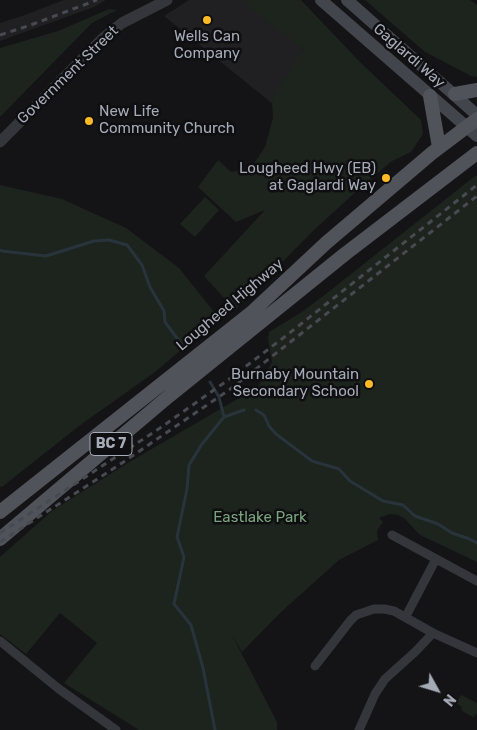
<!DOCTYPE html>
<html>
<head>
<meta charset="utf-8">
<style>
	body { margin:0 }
	#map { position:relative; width:477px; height:730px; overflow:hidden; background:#141416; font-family:Rubik,sans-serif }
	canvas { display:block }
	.north { position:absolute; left:412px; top:665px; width:50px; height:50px; -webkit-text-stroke:4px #0f0f11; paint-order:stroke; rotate:129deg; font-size:14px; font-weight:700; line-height:20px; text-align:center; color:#a5aab7 }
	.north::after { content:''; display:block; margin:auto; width:18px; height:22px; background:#a5aab7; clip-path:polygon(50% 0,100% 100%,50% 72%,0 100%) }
</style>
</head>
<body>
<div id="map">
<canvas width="477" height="730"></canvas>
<div class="north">N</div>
</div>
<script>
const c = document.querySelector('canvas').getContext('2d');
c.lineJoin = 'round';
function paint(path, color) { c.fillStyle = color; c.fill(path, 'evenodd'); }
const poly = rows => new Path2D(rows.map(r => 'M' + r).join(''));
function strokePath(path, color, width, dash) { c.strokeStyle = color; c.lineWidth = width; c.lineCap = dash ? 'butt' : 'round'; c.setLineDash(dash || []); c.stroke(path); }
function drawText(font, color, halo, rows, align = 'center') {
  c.font = font + ' Rubik,sans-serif'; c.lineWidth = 5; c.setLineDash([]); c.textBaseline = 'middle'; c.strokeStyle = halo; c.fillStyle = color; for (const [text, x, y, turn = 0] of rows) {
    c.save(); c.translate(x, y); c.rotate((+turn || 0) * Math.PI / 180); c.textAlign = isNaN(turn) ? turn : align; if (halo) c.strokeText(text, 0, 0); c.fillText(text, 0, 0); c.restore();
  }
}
paint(poly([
	[64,0,106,0,94,7,0,41,0,23,22,16],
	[189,0,250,0,303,49,274,105,164,16]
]), '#202023');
paint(poly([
	[245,0,301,0,360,62,421,120,423,134,411,152,392,161,360,188,313,231,235,310,204,276,265,210,236,222,198,187,218,160,231,172,251,168,265,147,273,118,272,100,303,49,253,10],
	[365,0,470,0,477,5,477,77,471,76,425,52],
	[109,9,117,10,92,23,0,117,0,48,58,31],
	[475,176,477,176,477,562,420,535,405,519,398,515,390,514,379,518,383,522,377,531,378,540,339,560,280,613,242,652,231,633,277,722,277,730,139,730,64,683,97,643,60,613,26,654,0,634,0,557,52,511,126,464,258,387,272,362,268,339,269,332,302,312,327,293],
	[0,185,62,199,126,228,179,268,219,318,155,372,79,426,2,487,0,486],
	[205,197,219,210,195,237,180,224],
	[461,695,477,703,477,714,473,717,462,711,461,706,456,703]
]), '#1c241d');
strokePath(poly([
	[0,250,2,251,46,256,94,241,109,240,127,245,142,265,150,287,164,311,165,322,182,345],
	[210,382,219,397,224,417,202,444,189,465,187,489,177,537,184,557,174,604,191,625,203,668,215,730],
	[256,410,264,415,269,426,276,434,312,461,339,469,350,481,383,501,403,505,415,516,438,524,452,533,467,538,477,543],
	[224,417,244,410]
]), '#29333b', 3);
strokePath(poly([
	[392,535,477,581],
	[406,616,436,559],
	[0,641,59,689,116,730],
	[315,666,350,621,356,615,374,609,384,609,394,611,433,633,477,653],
	[359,730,375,694,385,679,415,652,433,633]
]), '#35363b', 9);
strokePath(poly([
	[0,142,102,39,122,23,167,0]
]), '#35363b', 11);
strokePath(poly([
	[321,0,477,136],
	[347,0,477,115]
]), '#43454c', 12);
strokePath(poly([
	[455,94,477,90],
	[430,96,439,147],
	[0,512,251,313,326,243,432,153,477,119],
	[0,539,169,396,345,254,477,153]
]), '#51535b', 14);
strokePath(poly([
	[0,35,28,26,97,0],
	[0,533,160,428,228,380,287,335,477,185],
	[0,542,119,465,229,390,477,196]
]), '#484a51', 3, [6, 5]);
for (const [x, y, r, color] of [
	[207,20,5,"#feba24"],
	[89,121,5,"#feba24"],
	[386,178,5,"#feba24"],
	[369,384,5,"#feba24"]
]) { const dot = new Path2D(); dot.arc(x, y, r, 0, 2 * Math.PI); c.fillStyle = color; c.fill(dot); strokePath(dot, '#0f0f11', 2); }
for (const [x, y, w] of [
	[111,444,42]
]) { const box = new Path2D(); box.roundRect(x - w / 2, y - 11.5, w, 23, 4); c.fillStyle = '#0f0f11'; c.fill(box); strokePath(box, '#a5aab7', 1); }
drawText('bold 14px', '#a5aab7', null, [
	["BC 7",111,444]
]);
drawText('15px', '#a5aab7', '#0f0f11', [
	["Wells Can",207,37,"center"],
	["Company",207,54,"center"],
	["New Life",99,112,"left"],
	["Community Church",99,129,"left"],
	["Lougheed Hwy (EB)",376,169],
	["at Gaglardi Way",376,186],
	["Burnaby Mountain",359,375],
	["Secondary School",359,392]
], 'right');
drawText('15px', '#a5aab7', '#0f0f11', [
	["Gaglardi Way",409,56,41],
	["Government Street",68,75,-44],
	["Lougheed Highway",230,305,-40]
]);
drawText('15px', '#7aa47e', '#0f0f11', [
	["Eastlake Park",260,518]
]);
</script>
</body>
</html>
